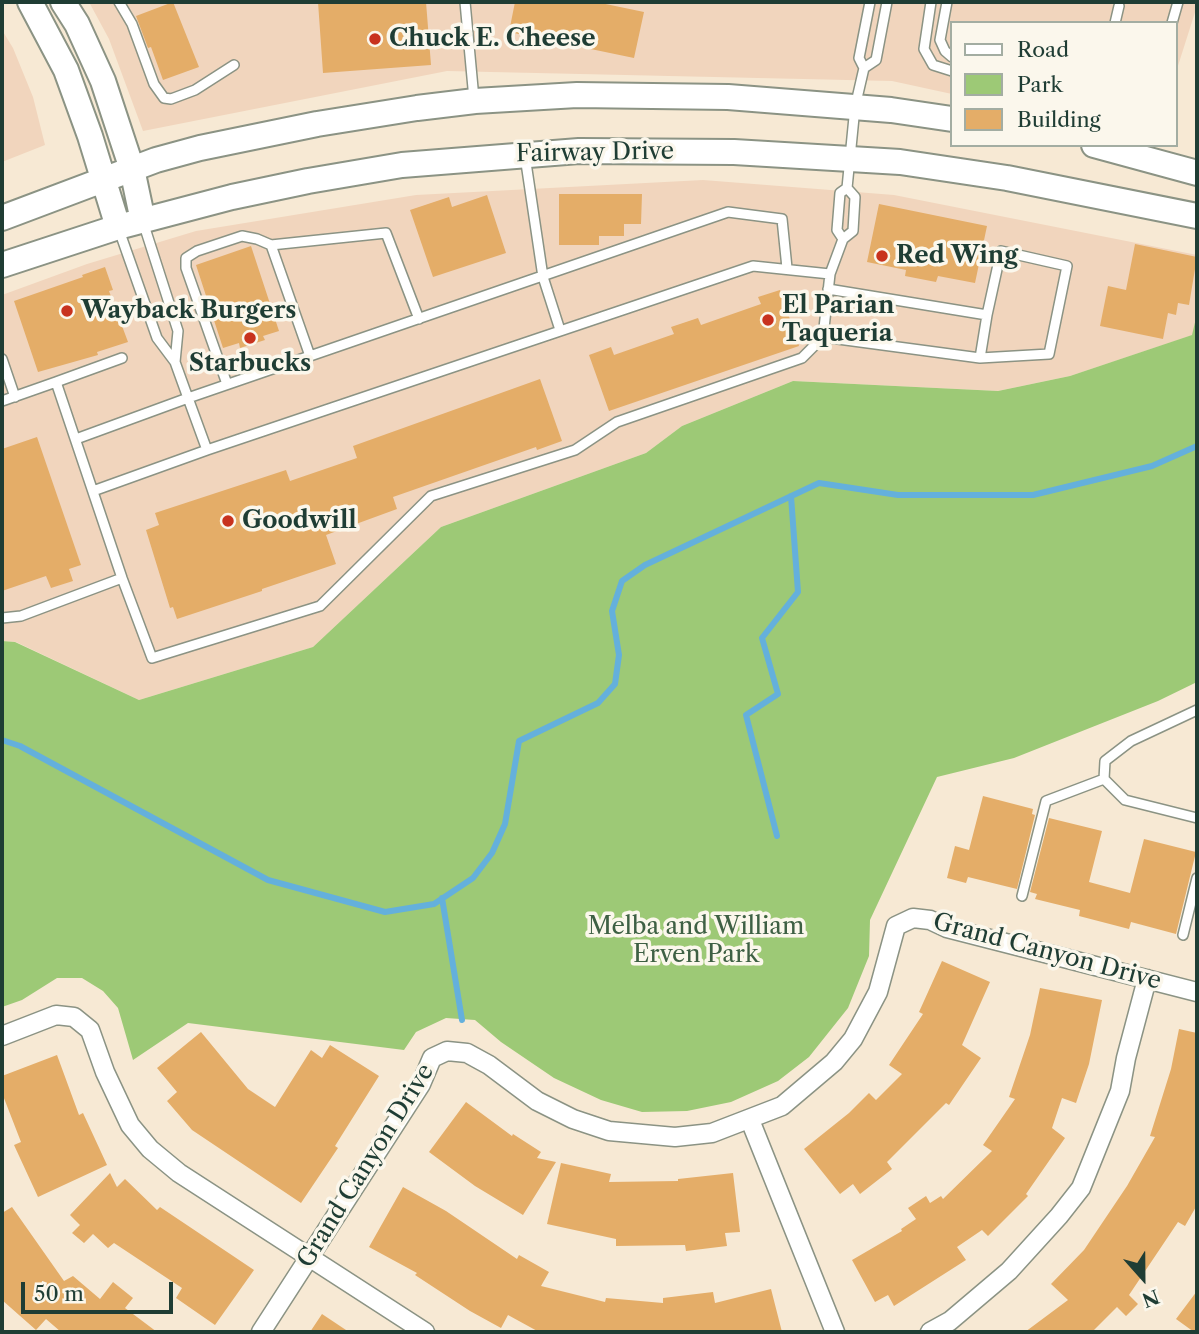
<!DOCTYPE html>
<html>
<head>
<meta charset="utf-8">
<style>
	body { margin:0 }
	#map { position:relative; width:1199px; height:1334px; overflow:hidden; background:#f7e9d4; font-family:"Libre Caslon Text",serif }
	canvas { display:block }
	.frame { position:absolute; inset:0; border:4px solid #1f3d34; pointer-events:none }
	.legend { position:absolute; left:950px; top:21px; width:228px; height:126px; box-sizing:border-box; background:#fbf7ec; border:2px solid #a3ada2; margin:0; padding:9px 12px; list-style:none; font-size:21px; color:#1f3d34 }
	.legend li { display:flex; align-items:center; gap:14px; height:35px }
	.legend b { width:35px; border:2px solid #a3ada2 }
	.north { position:absolute; left:1108px; top:1243px; width:70px; height:70px; -webkit-text-stroke:5px #fbf7ec; paint-order:stroke; rotate:159deg; font-size:19px; font-weight:700; line-height:28px; text-align:center; color:#1f3d34 }
	.north::after { content:''; display:block; margin:auto; width:24px; height:32px; background:#1f3d34; clip-path:polygon(50% 0,100% 100%,50% 72%,0 100%) }
	.scale { position:absolute; left:21px; top:1282px; width:152px; height:32px; box-sizing:border-box; border:4px solid #1f3d34; border-top:0; padding-left:9px; font-size:21px; line-height:24px; white-space:nowrap; color:#1f3d34; -webkit-text-stroke:5px #fbf7ec; paint-order:stroke }
</style>
</head>
<body>
<div id="map">
<canvas width="1199" height="1334"></canvas>
<div class="frame"></div>
<ul class="legend">
<li><b style="height:9px;background:#fff"></b>Road</li>
<li><b style="height:19px;background:#9dc976"></b>Park</li>
<li><b style="height:19px;background:#e4ad68"></b>Building</li>
</ul>
<div class="north">N</div>
<div class="scale">50 m</div>
</div>
<script>
const c = document.querySelector('canvas').getContext('2d');
c.lineJoin = 'round';
function paint(path, color) { c.fillStyle = color; c.fill(path, 'evenodd'); }
const poly = rows => new Path2D(rows.map(r => 'M' + r).join(''));
function strokePath(path, color, width, dash) { c.strokeStyle = color; c.lineWidth = width; c.lineCap = dash ? 'butt' : 'round'; c.setLineDash(dash || []); c.stroke(path); }
function drawText(font, color, halo, rows, align = 'center') {
  c.font = font + ' "Libre Caslon Text",serif'; c.lineWidth = 7; c.setLineDash([]); c.textBaseline = 'middle'; c.strokeStyle = halo; c.fillStyle = color; for (const [text, x, y, turn = 0] of rows) {
    c.save(); c.translate(x, y); c.rotate((+turn || 0) * Math.PI / 180); c.textAlign = isNaN(turn) ? turn : align; if (halo) c.strokeText(text, 0, 0); c.fillText(text, 0, 0); c.restore();
  }
}
paint(poly([
	[89,2,1197,2,1197,6,1176,72,1176,23,952,23,952,94,892,81,447,71,143,131,109,39],
	[2,30,13,48,33,97,45,145,2,162],
	[703,180,894,195,1197,255,1197,314,1193,335,1070,376,998,391,793,381,682,426,646,453,441,527,313,647,139,700,16,642,2,641,2,295,87,264,196,231,416,195]
]), '#f1d5bd');
paint(poly([
	[1197,314,1197,682,1158,701,1014,758,937,777,870,920,869,956,848,1008,809,1057,778,1081,731,1102,687,1111,642,1112,601,1100,554,1078,501,1042,475,1020,446,1018,416,1032,404,1050,188,1023,133,1060,118,1008,103,991,82,978,57,978,22,1000,2,1007,2,641,15,642,139,700,313,647,441,527,646,453,682,426,793,381,998,391,1070,376,1192,335]
]), '#9dc976');
strokePath(poly([
	[2,740,20,746,268,880,385,912,434,904,473,878,492,853,505,824,519,741,598,703,615,684,619,655,612,611,622,581,645,565,819,483,898,495,1033,495,1152,466,1197,446],
	[777,836,746,715,778,694,762,638,798,592,791,496],
	[442,898,462,1020]
]), '#64b0dc', 6);
paint(poly([
	[173,2,199,67,163,80,151,47,148,48,136,16],
	[318,2,426,2,431,65,323,73],
	[515,2,596,2,644,12,634,58,509,32],
	[559,194,642,194,641,224,624,224,624,236,599,236,599,245,559,245],
	[487,195,506,253,433,277,410,210,449,197,452,207],
	[879,204,987,226,975,283,938,276,936,282,905,276,906,270,867,262],
	[1135,244,1197,257,1189,305,1178,303,1176,315,1168,313,1163,339,1100,326,1108,286,1126,290],
	[251,246,279,331,263,336,265,340,240,348,239,343,223,348,196,265],
	[105,267,113,290,109,291,128,342,97,352,98,355,38,372,14,301,83,277,82,275],
	[780,290,799,346,609,411,589,355,611,347,614,355,674,334,671,327,698,318,701,325,761,304,758,297],
	[540,379,562,441,537,450,536,447,393,497,397,509,326,535,336,564,262,589,262,591,177,619,173,607,170,608,146,530,159,525,155,513,286,470,290,481,357,458,353,446],
	[37,437,81,565,69,569,73,581,51,588,46,576,2,591,2,449],
	[983,796,1033,809,1032,814,1035,815,1017,889,968,877,966,883,947,878,955,846,969,850],
	[1049,818,1102,831,1089,882,1130,893,1144,839,1196,852,1176,934,1131,922,1129,929,1079,916,1080,910,1035,899,1037,894,1030,892],
	[942,961,990,982,962,1045,981,1058,949,1105,946,1103,887,1162,892,1169,860,1194,853,1184,840,1194,804,1149,849,1113,869,1093,876,1100,902,1074,889,1065,923,1014,919,1012],
	[1040,988,1102,1000,1089,1064,1076,1103,1062,1098,1052,1128,1065,1138,1026,1194,1028,1196,988,1236,982,1230,957,1247,966,1260,894,1306,888,1295,875,1302,852,1260,902,1231,901,1229,916,1219,908,1208,926,1196,930,1203,941,1196,943,1199,992,1151,983,1145,1015,1099,1009,1097,1030,1035],
	[1179,1029,1197,1033,1197,1205,1185,1226,1178,1222,1129,1295,1138,1304,1126,1316,1117,1307,1092,1332,1025,1332,1068,1300,1051,1284,1084,1250,1127,1186,1155,1137,1150,1136,1171,1069],
	[201,1032,248,1089,275,1107,311,1050,322,1058,330,1045,379,1076,335,1146,338,1148,301,1203,192,1130,167,1101,177,1092,157,1068],
	[57,1055,79,1115,83,1113,107,1165,38,1197,14,1145,21,1142,2,1093,2,1076],
	[466,1102,512,1136,513,1134,541,1152,537,1158,556,1162,523,1215,475,1186,429,1152],
	[561,1163,611,1174,609,1182,678,1181,678,1179,733,1173,740,1232,725,1233,727,1246,686,1251,685,1245,616,1246,616,1239,547,1224],
	[110,1173,117,1187,125,1179,157,1210,160,1207,254,1270,215,1325,176,1298,182,1288,114,1243,108,1248,93,1234,84,1243,72,1233,80,1225,70,1215],
	[403,1187,446,1211,517,1259,519,1255,549,1272,541,1286,605,1302,606,1298,663,1303,663,1298,713,1292,715,1303,771,1289,782,1332,539,1332,508,1315,501,1328,470,1311,415,1275,417,1273,369,1247],
	[12,1207,64,1281,73,1276,100,1299,113,1282,133,1298,125,1308,157,1332,61,1332,46,1319,36,1330,2,1300,2,1213],
	[1197,1291,1197,1332,1194,1332,1176,1319],
	[322,1314,349,1332,310,1332]
]), '#e4ad68');
const lane = poly([
	[119,2,132,24,154,84,164,98,171,99,195,90,234,65],
	[465,2,474,99],
	[931,2,924,49,933,65,952,71],
	[947,2,940,40,945,51,952,57],
	[1115,23,1119,6],
	[1172,23,1178,2],
	[864,68,859,58,870,2],
	[525,156,543,277,560,330],
	[143,222,178,331,175,362],
	[843,239,837,230,840,193,847,188],
	[271,245,310,356],
	[828,289,987,315,1001,251,1067,266,1049,354,980,358,987,315],
	[823,337,980,358],
	[122,358,56,382,122,578,152,658,320,606,431,496,575,450,617,422,802,358,823,337,830,274,843,239,853,231,855,197,847,188,855,107,864,68,876,60,887,2],
	[2,359,15,397],
	[227,384,186,268,186,258,197,251,242,236,257,239,271,245,386,233,419,319],
	[2,401,56,382],
	[76,439,188,398,175,362,157,338,119,230],
	[207,450,753,266,830,274],
	[93,491,207,450,188,398,728,212,782,219,787,268],
	[2,618,21,616,122,578],
	[1197,710,1131,741,1105,761,1104,779,1125,800,1197,818],
	[1022,896,1046,801,1104,779],
	[1183,935,1197,878]
]);
const street = poly([
	[2,1036,56,1015,74,1017,90,1030,105,1072,130,1125,150,1149,179,1173,425,1332],
	[750,1120,835,1332],
	[261,1332,421,1084,432,1058,447,1051,467,1053,489,1065,537,1101,573,1119,609,1131,675,1137,712,1133,782,1106,834,1062,853,1039,878,992,896,926,913,918,930,920,947,928,1197,992],
	[930,1332,950,1321,1009,1271,1059,1216,1081,1188,1120,1091,1126,1058,1147,979]
]);
const secondary = poly([
	[30,2,66,70,90,136,118,227],
	[63,2,77,24,103,81,132,169,143,221],
	[1094,145,1197,173],
	[2,218,156,160,200,148,317,124,417,108,475,101,577,95,728,97,891,110,952,119],
	[2,265,118,227,232,197,308,181,402,165,579,151,734,152,900,162,1007,178,1197,216]
]);
strokePath(lane, '#8b9384', 12);
strokePath(street, '#8b9384', 21);
strokePath(secondary, '#8b9384', 28);
strokePath(lane, '#fff', 9);
strokePath(street, '#fff', 18);
strokePath(secondary, '#fff', 24);
for (const [x, y, r, color] of [
	[375,39,7,"#c8321e"],
	[882,256,7,"#c8321e"],
	[67,311,7,"#c8321e"],
	[768,320,7,"#c8321e"],
	[250,338,7,"#c8321e"],
	[228,521,7,"#c8321e"]
]) { const dot = new Path2D(); dot.arc(x, y, r, 0, 2 * Math.PI); c.fillStyle = color; c.fill(dot); strokePath(dot, '#fbf7ec', 2.5); }
drawText('bold 24px', '#1f3d34', '#fbf7ec', [
	["Chuck E. Cheese",389,39],
	["Red Wing",896,256],
	["El Parian",782,306],
	["Taqueria",782,334],
	["Wayback Burgers",81,311],
	["Starbucks",250,364,"center"],
	["Goodwill",242,521]
], 'left');
drawText('24px', '#1f3d34', '#fbf7ec', [
	["Fairway Drive",595,153,-1],
	["Grand Canyon Drive",1047,952,15],
	["Grand Canyon Drive",366,1166,-58]
]);
drawText('24px', '#3e6044', '#fbf7ec', [
	["Melba and William",696,927],
	["Erven Park",696,955]
]);
</script>
</body>
</html>
